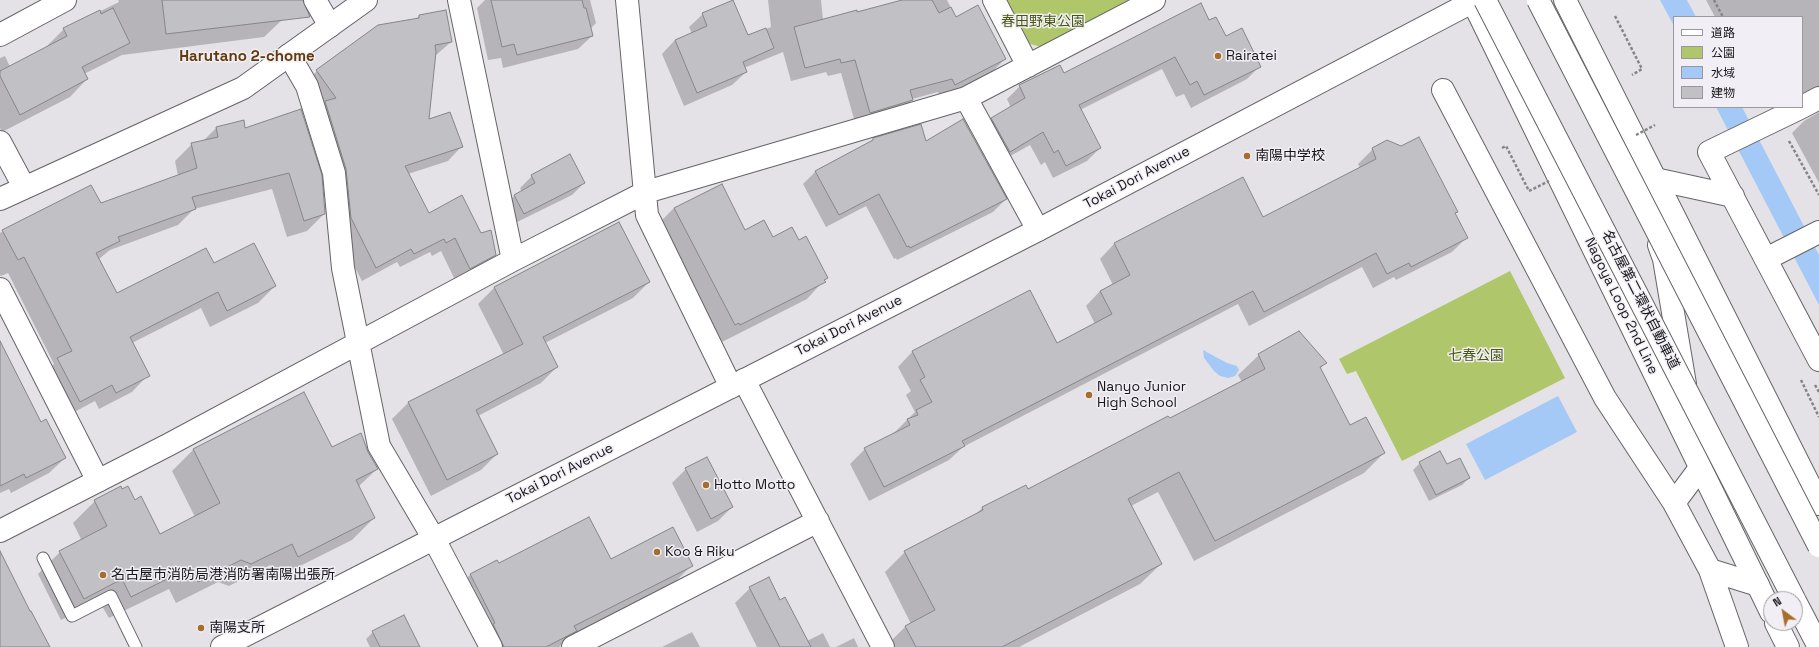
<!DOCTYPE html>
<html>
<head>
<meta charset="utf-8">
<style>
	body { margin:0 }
	#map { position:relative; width:1819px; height:647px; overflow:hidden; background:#e4e2e7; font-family:"Space Grotesk","Noto Sans JP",sans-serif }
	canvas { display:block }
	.legend { position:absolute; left:1673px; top:16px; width:130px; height:92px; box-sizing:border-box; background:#f1eff5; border:1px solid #9a989d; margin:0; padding:5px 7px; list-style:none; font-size:12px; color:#171618 }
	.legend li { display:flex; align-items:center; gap:8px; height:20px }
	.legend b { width:20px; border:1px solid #9a989d }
	.north { position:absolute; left:1763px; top:591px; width:40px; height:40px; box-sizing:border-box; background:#f1eff5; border:1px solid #9a989d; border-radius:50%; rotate:328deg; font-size:11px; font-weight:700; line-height:16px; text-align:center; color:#171618 }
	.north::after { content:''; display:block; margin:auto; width:14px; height:18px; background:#a76d2c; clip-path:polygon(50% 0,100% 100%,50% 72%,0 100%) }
</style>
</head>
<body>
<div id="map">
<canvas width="1819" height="647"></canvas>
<ul class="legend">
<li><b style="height:5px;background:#fff"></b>道路</li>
<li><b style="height:11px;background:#afc66b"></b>公園</li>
<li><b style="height:11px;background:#a4c9f7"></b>水域</li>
<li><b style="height:11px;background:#c0c0c5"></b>建物</li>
</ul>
<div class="north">N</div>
</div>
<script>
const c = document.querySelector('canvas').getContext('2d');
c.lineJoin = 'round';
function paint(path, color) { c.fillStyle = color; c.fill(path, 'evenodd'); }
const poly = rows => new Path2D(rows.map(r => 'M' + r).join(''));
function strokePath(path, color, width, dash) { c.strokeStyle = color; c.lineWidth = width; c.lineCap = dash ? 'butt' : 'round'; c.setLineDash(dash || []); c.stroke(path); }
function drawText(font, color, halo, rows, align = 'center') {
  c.font = font + ' "Space Grotesk","Noto Sans JP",sans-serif'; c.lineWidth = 3; c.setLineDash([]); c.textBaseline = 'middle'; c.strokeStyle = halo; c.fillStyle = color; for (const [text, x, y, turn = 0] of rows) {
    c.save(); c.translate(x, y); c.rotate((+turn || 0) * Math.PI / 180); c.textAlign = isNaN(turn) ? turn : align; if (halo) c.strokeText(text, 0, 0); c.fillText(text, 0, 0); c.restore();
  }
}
paint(poly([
	[1007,0,1132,0,1042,47,1030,44],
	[1510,271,1565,378,1402,461,1356,371,1347,374,1339,359]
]), '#afc66b');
paint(poly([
	[1660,0,1687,0,1696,17,1674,17,1674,26],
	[1716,107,1742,107,1819,255,1819,305],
	[1203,350,1227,363,1237,366,1239,370,1235,376,1228,378,1220,376,1214,371,1204,358],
	[1558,396,1577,432,1485,480,1466,444]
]), '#a4c9f7');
paint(poly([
	[118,0,279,0,282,20,264,37,122,55,84,74,87,79,70,97,2,132,0,128,0,58,5,56,10,67,47,48,46,47,64,29,119,2],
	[485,0,590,0,596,23,590,29,592,36,578,49,503,68,501,58,488,60,477,8],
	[768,0,821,0,823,20,857,13,899,2,899,0,947,0,956,18,1005,59,991,73,941,98,938,92,912,99,912,100,898,114,856,126,841,73,828,76,826,72,791,81,783,52,744,68,746,72,732,85,684,106,662,54,675,40,692,34,689,27,703,14,748,37,771,27],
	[1706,0,1819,0,1819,108,1802,99,1802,17,1715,17],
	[419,16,451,42,435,56,428,120,461,147,448,161,408,174,428,214,480,234,495,255,481,269,456,282,441,251,432,256,430,252,400,267,397,262,362,281,337,233,303,85,317,71,416,19],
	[1209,22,1260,66,1247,79,1191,108,1184,94,1176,97,1162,69,1080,110,1100,148,1087,161,1053,178,1045,162,1041,165,1030,145,996,164,979,132,992,119,1011,108,1007,99,1020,86,1064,74],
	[300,110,324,214,307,231,287,237,272,189,194,209,178,225,110,250,99,259,116,294,213,265,275,286,258,303,210,327,201,308,132,343,148,375,132,392,99,409,95,401,63,418,41,376,54,364,8,273,1,276,0,275,0,233,3,231,100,204,178,176,175,161,192,144,203,141,216,128,243,122,245,129],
	[1819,112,1819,183,1792,133,1804,121],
	[873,139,926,143,1006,199,993,212,897,260,896,258,894,259,866,206,826,227,803,184,816,171,870,143],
	[1373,149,1454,213,1467,237,1452,252,1396,280,1394,277,1373,288,1362,267,1249,326,1238,304,963,447,949,460,869,501,850,464,865,449,893,434,915,412,906,395,911,391,898,367,912,352,1029,292,1056,344,1095,324,1086,306,1100,291,1113,285,1100,259,1114,244,1242,178,1263,219,1360,168,1358,164],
	[532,176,584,183,572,195,511,225,502,208,514,196,522,192,520,188],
	[674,208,745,231,772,238,798,241,826,278,807,299,722,342,722,340,717,342,657,225],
	[619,224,649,282,633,298,545,343,557,367,541,383,478,416,497,454,481,470,431,496,392,419,408,403,504,355,478,304,494,288],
	[1259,355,1325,363,1320,369,1349,426,1384,453,1364,473,1194,561,1158,492,1131,506,1161,564,1140,584,1019,647,885,647,906,626,911,624,885,572,905,552,974,516,982,508,1025,486,1028,490,1242,382,1238,375],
	[0,375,40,423,65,458,49,473,11,493,9,489,0,493],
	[332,448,367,453,377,469,358,487,374,518,352,540,276,578,270,565,229,586,218,582,176,603,169,589,109,618,99,601,61,620,38,574,60,552,82,541,73,523,95,501,122,490,159,535,195,517,172,471,194,449],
	[1420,463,1469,478,1462,485,1429,501,1413,470],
	[686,469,732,507,718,521,697,532,672,483],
	[610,560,692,565,676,581,572,635,559,647,481,647,454,591,470,575,497,562,498,565],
	[750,588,780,601,807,641,823,633,830,647,757,647,735,603],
	[373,632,419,647,370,647,366,639],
	[692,632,700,647,662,647],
	[854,638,858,647,836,647]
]), '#0003');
const building = poly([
	[162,0,303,0,310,17,166,34,162,0],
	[491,0,582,0,584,8,586,8,593,36,517,55,514,44,502,47,491,0],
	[733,0,748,35,766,28,774,48,743,62,747,72,697,93,675,40,707,26,702,13,733,0],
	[902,0,932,0,939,13,951,7,956,17,978,5,1006,59,955,85,952,79,910,90,913,100,870,113,855,60,841,63,840,59,805,68,794,27,857,10,857,12,902,0],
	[1201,3,1209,20,1216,17,1226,36,1242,28,1261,67,1204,95,1197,81,1190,85,1175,57,1079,105,1101,148,1066,166,1058,150,1054,153,1043,132,1010,152,991,118,1025,98,1019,85,1060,65,1064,73,1201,3],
	[113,8,130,43,82,67,88,79,20,115,0,76,0,71,67,36,63,28,100,10,101,14,113,8],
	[446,10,452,42,435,45,436,52,429,119,450,112,463,147,405,166,429,213,462,195,481,233,491,230,496,255,470,269,455,238,446,243,444,239,414,254,411,249,376,268,351,218,346,169,325,101,336,98,316,70,378,25,419,18,419,15,446,10],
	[301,109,322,175,325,214,304,221,289,173,192,197,196,209,118,237,120,241,96,253,117,293,206,248,214,263,254,243,276,286,227,311,218,292,130,337,150,376,116,393,112,385,80,402,57,358,72,351,24,257,18,260,2,230,91,185,101,203,197,168,191,143,218,137,216,127,244,120,245,128,301,109],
	[963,119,1007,199,910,248,909,246,907,247,879,194,839,215,815,171,873,140,873,138,921,124,926,141,963,119],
	[1419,137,1458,212,1455,213,1468,238,1411,267,1409,263,1387,274,1376,253,1264,312,1253,291,962,441,965,446,884,487,864,448,910,425,907,419,918,415,916,410,932,402,920,380,925,377,912,351,1030,290,1057,343,1112,314,1100,291,1130,275,1114,243,1243,177,1263,217,1376,159,1372,148,1387,140,1401,146,1419,137],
	[570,154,585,183,524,214,514,195,535,183,531,175,570,154],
	[722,184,745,230,764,220,773,237,792,227,799,240,806,236,828,278,824,280,826,282,740,325,739,323,735,325,674,208,722,184],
	[619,222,650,282,543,337,558,367,476,410,498,454,447,480,408,402,523,344,494,287,619,222],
	[1299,331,1327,363,1320,367,1350,425,1366,417,1385,453,1215,541,1179,472,1128,499,1162,564,1002,647,916,647,905,626,935,610,904,551,983,510,982,507,1026,485,1028,489,1168,416,1170,418,1265,369,1258,354,1299,331],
	[0,341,41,422,46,419,66,458,26,478,24,474,0,486,0,341],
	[304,392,332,447,361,433,368,452,378,469,356,480,375,518,298,557,292,544,251,564,241,560,198,582,191,567,131,597,122,579,84,599,59,551,107,526,94,500,121,486,122,489,128,486,135,500,141,496,160,534,220,503,193,449,304,392],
	[1440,451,1447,464,1460,458,1470,478,1436,495,1419,462,1440,451],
	[707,457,733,507,711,519,685,468,707,457],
	[589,517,611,559,673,527,693,566,574,626,577,631,546,647,504,647,493,624,495,623,470,574,497,560,499,563,589,517],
	[0,551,30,611,31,611,50,647,0,647,0,551],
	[769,577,780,600,785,597,811,647,780,647,749,587,769,577],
	[404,615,420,647,380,647,372,631,404,615]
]);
paint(building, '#c0c0c5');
strokePath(building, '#85858a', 1);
const service = poly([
	[43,558,72,616,111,596,136,647]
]);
const minor = poly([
	[315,0,330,26],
	[459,0,513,260],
	[627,0,647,215,731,387],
	[994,0,1028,66],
	[0,35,65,0],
	[289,55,307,86,334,173,343,268,379,446,434,539,491,647],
	[1443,90,1605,398,1674,503,1710,570,1737,647],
	[966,98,1038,230],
	[1802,107,1709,152,1819,360],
	[1802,107,1819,98],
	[0,142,24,187],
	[1655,179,1733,196],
	[1766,259,1819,232],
	[0,289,98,481],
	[744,380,883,647],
	[1674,503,1700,468],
	[0,531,168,445,513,260,646,192,966,98,1154,0],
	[1710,570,1758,585],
	[573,647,818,521]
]);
const tertiary = poly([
	[0,199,243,88,366,0]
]);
const primary = poly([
	[222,647,1038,230,1476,0]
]);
const trunk = poly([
	[1472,0,1771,612],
	[1565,0,1819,504],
	[1659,245,1664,259,1685,384],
	[1776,623,1788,647]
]);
const motorway = poly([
	[1795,601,1819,647]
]);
strokePath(service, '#666469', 13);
strokePath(minor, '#666469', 24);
strokePath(tertiary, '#666469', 24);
strokePath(primary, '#666469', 24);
strokePath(trunk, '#666469', 24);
strokePath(motorway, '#666469', 24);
strokePath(poly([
	[1714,0,1723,17],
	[1615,16,1642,69,1632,75],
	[1789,141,1819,195],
	[1502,148,1506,146,1529,191],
	[1801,380,1819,417],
	[1815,385,1819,392]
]), '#858487', 2.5, [3, 2]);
strokePath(service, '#fff', 11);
strokePath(minor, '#fff', 22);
strokePath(tertiary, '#fff', 22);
strokePath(primary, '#fff', 22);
strokePath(trunk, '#fff', 22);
strokePath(motorway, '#fff', 22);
const motorwayBridge = poly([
	[1485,0,1794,599],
	[1538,0,1819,546]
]);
strokePath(motorwayBridge, '#666469', 24, []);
strokePath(poly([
	[1636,135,1655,125],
	[1529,191,1549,181]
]), '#858487', 2.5, [3, 2]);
strokePath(motorwayBridge, '#fff', 22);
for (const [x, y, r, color] of [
	[1218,56,4,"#a76d2c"],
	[1247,156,4,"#a76d2c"],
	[1089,395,4,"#a76d2c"],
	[706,485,4,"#a76d2c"],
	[657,552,4,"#a76d2c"],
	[103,575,4,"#a76d2c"],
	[201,628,4,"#a76d2c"]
]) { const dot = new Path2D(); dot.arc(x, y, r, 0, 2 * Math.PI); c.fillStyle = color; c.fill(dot); strokePath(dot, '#f1eff5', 1.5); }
drawText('14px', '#495811', '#f1eff5', [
	["春田野東公園",1043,22],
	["七春公園",1476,356]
]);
drawText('14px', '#171618', '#f1eff5', [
	["Rairatei",1226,56],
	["南陽中学校",1255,156],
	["Nanyo Junior",1097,387],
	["High School",1097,403],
	["Hotto Motto",714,485],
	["Koo & Riku",665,552],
	["名古屋市消防局港消防署南陽出張所",111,575],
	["南陽支所",209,628]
], 'left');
drawText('14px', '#171618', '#f1eff5', [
	["Tokai Dori Avenue",1137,178,-28],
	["名古屋第二環状自動車道",1640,300,63],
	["Nagoya Loop 2nd Line",1621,306,64],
	["Tokai Dori Avenue",849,326,-27],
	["Tokai Dori Avenue",560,474,-27]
]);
drawText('bold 15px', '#623b0b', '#f1eff5', [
	["Harutano 2-chome",247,57]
]);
</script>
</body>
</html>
